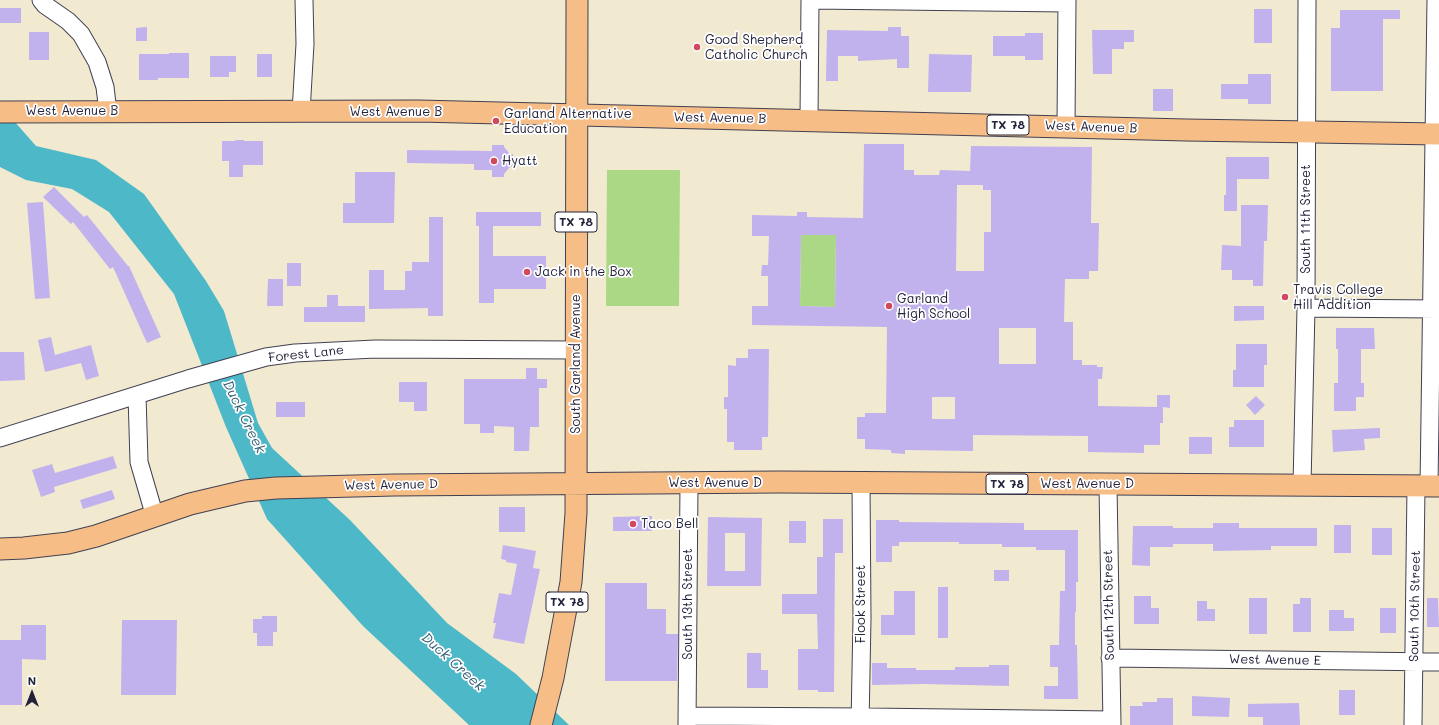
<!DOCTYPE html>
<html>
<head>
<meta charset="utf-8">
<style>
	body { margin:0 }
	#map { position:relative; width:1439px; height:725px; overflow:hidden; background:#f2e9d1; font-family:Mali,sans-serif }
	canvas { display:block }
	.north { position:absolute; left:12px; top:673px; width:40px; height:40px; -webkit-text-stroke:3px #fff; paint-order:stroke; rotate:0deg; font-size:11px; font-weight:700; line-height:16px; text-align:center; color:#22223b }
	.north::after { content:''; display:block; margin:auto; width:14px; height:18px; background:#22223b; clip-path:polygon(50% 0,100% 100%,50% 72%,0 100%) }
</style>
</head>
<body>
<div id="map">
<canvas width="1439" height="725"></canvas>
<div class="north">N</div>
</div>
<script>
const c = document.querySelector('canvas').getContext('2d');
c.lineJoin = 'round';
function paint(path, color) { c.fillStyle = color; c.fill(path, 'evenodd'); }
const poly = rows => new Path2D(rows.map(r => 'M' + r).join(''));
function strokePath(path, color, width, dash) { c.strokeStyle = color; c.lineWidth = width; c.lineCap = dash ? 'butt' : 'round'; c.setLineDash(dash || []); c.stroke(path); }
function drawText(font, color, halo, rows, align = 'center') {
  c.font = font + ' Mali,sans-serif'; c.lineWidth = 3.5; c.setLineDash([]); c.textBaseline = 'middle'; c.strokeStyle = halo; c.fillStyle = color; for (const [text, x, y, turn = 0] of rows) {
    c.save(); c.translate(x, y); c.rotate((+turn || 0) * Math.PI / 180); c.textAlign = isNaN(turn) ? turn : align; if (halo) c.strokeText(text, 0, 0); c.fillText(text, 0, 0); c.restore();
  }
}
paint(poly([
	[607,170,680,170,679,306,606,306],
	[801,235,836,235,835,307,800,306]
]), '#abd884');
paint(poly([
	[0,105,36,146,96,160,144,194,206,281,224,311,258,423,272,448,350,520,447,623,516,674,569,725,469,725,363,626,267,519,226,427,174,294,109,212,72,189,26,180,0,167]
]), '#4cb8c8');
paint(poly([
	[0,8,21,8,21,23,0,23],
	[1254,9,1272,9,1272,43,1254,43],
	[1340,10,1400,10,1400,19,1383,19,1383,91,1331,91,1331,28,1340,28],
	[147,27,147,41,136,41,136,28],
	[888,27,901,27,901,36,909,36,909,68,897,68,897,59,858,61,858,56,838,56,838,81,826,81,827,30,888,31],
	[1092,30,1134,30,1134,42,1124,42,1124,49,1112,49,1112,74,1093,74],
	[29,32,49,32,49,60,29,60],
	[1025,33,1043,33,1043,60,1025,60,1025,56,993,56,993,36,1025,36],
	[169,53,189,53,189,78,158,78,158,80,139,80,139,54,169,54],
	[257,54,272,54,272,77,257,77],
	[929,54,972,55,971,92,928,92],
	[210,56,236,56,236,72,229,72,229,77,210,77],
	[1248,74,1271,74,1271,104,1248,104,1248,99,1221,99,1221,84,1248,84],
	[1153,89,1173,89,1173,111,1153,111],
	[235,140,244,140,244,141,263,141,263,165,243,165,243,177,229,177,229,161,222,161,222,141,235,141],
	[864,144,904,144,904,170,914,170,914,175,939,175,940,170,970,171,971,146,1092,147,1091,223,1099,223,1098,271,1089,271,1089,279,1065,279,1064,322,1073,322,1073,360,1082,360,1082,365,1097,365,1097,367,1103,367,1102,379,1098,379,1098,406,1157,407,1157,395,1170,395,1170,408,1163,407,1163,423,1160,423,1160,445,1144,445,1144,453,1088,452,1088,436,973,435,973,451,905,450,905,454,891,453,891,450,865,449,865,439,857,439,857,417,865,417,865,413,886,413,887,327,752,325,752,306,768,306,768,276,761,276,762,265,768,265,769,236,752,236,752,215,797,216,797,212,807,212,807,217,863,218],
	[957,185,983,185,983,190,991,190,991,232,984,232,984,271,956,271],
	[801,235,836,235,835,307,800,306],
	[999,328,1036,328,1036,364,999,364],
	[932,397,955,397,955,419,932,419],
	[492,145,504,145,504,147,510,154,513,154,513,167,510,167,504,174,504,177,492,177,492,170,474,170,474,164,407,163,407,150,492,151],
	[1226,157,1269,157,1269,179,1237,179,1237,211,1224,211,1224,195,1226,195],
	[355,172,395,172,394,223,343,223,343,203,355,203],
	[54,187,84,217,87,215,128,266,129,266,161,337,147,343,113,267,110,269,73,222,71,224,43,197],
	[43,202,50,298,35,299,27,203],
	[1241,205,1268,205,1267,241,1264,241,1263,286,1253,286,1253,280,1232,280,1232,270,1221,270,1222,245,1241,246],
	[476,212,541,212,541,226,493,226,493,256,546,256,546,289,494,289,494,303,479,303,479,226,476,226],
	[429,217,443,217,443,316,428,316,428,308,369,309,369,270,384,270,384,290,405,290,405,271,412,271,412,262,429,262],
	[287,263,301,263,301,286,287,286],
	[268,279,283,279,283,306,267,306],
	[327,295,338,295,338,306,365,306,365,322,304,322,304,307,327,307],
	[1234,306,1264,306,1264,320,1234,321],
	[1336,328,1374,328,1375,349,1361,349,1361,383,1364,383,1364,397,1356,397,1356,411,1334,411,1334,383,1338,383,1338,349,1336,349],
	[51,337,55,355,91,345,99,376,86,380,81,363,45,372,38,340],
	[1236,344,1267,344,1267,365,1264,365,1264,387,1233,387,1233,370,1236,370],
	[748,349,769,349,768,437,762,437,762,450,734,450,734,442,727,442,727,409,724,409,724,397,728,397,728,365,736,366,736,358,748,358],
	[0,352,24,352,25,380,0,381],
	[526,368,537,368,537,379,547,379,547,388,539,388,539,427,530,427,529,451,514,451,514,427,494,426,494,433,480,433,480,424,464,424,464,379,526,379],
	[399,382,427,382,427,411,414,411,414,402,399,402],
	[1256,396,1265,405,1255,415,1246,405],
	[276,402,305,402,305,417,276,417],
	[1234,420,1264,420,1264,447,1229,447,1229,427,1234,427],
	[1380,428,1380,438,1364,439,1365,450,1333,452,1332,430],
	[1189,437,1212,437,1212,454,1189,454],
	[113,456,117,468,54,487,55,492,41,497,32,470,52,464,55,473],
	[112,490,115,499,83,509,80,500],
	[499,507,525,507,525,532,499,532],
	[652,516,652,531,613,531,613,517],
	[708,517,762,518,761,586,707,586],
	[725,533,745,533,745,571,725,571],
	[823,519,843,519,843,553,835,553,834,692,818,692,818,690,798,690,798,649,818,649,817,614,782,614,782,594,817,594,817,557,823,557],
	[876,520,899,520,899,522,1024,523,1024,530,1078,530,1078,582,1076,582,1076,612,1075,612,1075,645,1077,645,1078,699,1044,699,1044,686,1058,686,1058,667,1050,667,1050,645,1059,645,1060,591,1065,591,1065,550,1036,550,1036,547,1002,547,1002,544,959,544,959,542,899,542,899,546,892,546,892,562,876,562],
	[789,521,806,521,806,543,789,543],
	[1213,523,1239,523,1239,528,1317,528,1317,546,1271,546,1271,550,1213,551,1213,544,1173,544,1173,547,1150,547,1150,566,1132,565,1133,526,1173,526,1173,528,1213,528],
	[1334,525,1351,525,1351,553,1334,553],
	[1372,528,1392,528,1392,555,1372,555],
	[503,545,536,551,533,568,540,569,524,644,493,638,496,623,493,623,499,593,511,595,517,564,506,562,506,560,501,559],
	[994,570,1009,570,1009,581,994,581],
	[605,583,647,583,647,609,666,609,666,634,678,634,677,681,605,681],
	[938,587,948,587,948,638,938,638],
	[894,591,915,591,915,635,881,635,881,615,894,615],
	[1134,596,1151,596,1151,608,1159,608,1159,624,1134,624],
	[1249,598,1267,598,1267,634,1249,634],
	[1300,598,1311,598,1311,632,1293,632,1293,604,1300,604],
	[1427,598,1438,598,1439,627,1427,627],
	[1197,601,1207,601,1207,609,1215,609,1215,621,1197,621],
	[1380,608,1396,608,1396,633,1380,633],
	[1329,610,1344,610,1344,618,1354,618,1354,631,1329,631],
	[262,616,277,616,277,632,273,632,273,646,257,646,257,633,253,633,253,619,262,619],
	[122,620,177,620,176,695,121,695],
	[21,625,46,625,46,660,22,659,22,705,0,705,0,640,21,640],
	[747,653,761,653,761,670,768,670,768,688,747,688],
	[872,663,887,663,887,668,916,668,916,670,955,670,955,667,989,667,989,665,1009,665,1009,686,925,684,872,685],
	[1339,690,1355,690,1355,715,1339,715],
	[1192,696,1230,698,1229,717,1192,716],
	[1157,698,1173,698,1173,725,1130,725,1130,706,1143,706,1142,702,1157,702],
	[1299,703,1300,725,1263,725,1263,717,1248,717,1248,704]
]), '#c1b2ee');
const minor = poly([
	[41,0,45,5,68,21,81,34,97,62,105,87,108,112],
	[812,0,1067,3],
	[301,112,305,44,304,0],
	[809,120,810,0],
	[1066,126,1067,0],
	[1306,308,1439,309],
	[137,395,139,462,155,517],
	[0,438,188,379,266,357,295,353,375,349,575,350],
	[1108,485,1112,725],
	[1302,485,1306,308,1307,0],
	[1429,486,1436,0],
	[1110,658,1439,662],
	[687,716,869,717,1112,720],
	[687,725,689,483],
	[860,725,862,618,861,483],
	[1413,725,1416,486]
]);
const major = poly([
	[0,112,419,111,1186,130,1439,134],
	[0,549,24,548,68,543,96,536,190,504,245,491,276,488,394,485,779,482,1439,486],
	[541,725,553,678,571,582,576,513,577,0]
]);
strokePath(minor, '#414052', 19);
strokePath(major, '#414052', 23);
strokePath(minor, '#fff', 17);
strokePath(major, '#f6be86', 21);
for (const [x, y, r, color] of [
	[697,47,4,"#d1495b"],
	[496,121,4,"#d1495b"],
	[494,161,4,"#d1495b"],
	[527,272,4,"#d1495b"],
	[1285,297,4,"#d1495b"],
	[889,306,4,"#d1495b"],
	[633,524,4,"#d1495b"]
]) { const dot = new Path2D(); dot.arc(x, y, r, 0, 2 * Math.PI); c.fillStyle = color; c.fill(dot); strokePath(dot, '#fff', 1.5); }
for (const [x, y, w] of [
	[1008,125,42],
	[576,222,42],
	[1007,484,42],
	[567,602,42]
]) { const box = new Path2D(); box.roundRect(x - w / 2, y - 10, w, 20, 3); c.fillStyle = '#fff'; c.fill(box); strokePath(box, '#22223b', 1); }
drawText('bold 12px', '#22223b', null, [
	["TX 78",1008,125],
	["TX 78",576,222],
	["TX 78",1007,484],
	["TX 78",567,602]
]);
drawText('13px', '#22223b', '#fff', [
	["Good Shepherd",705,40],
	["Catholic Church",705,55],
	["Garland Alternative",504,114],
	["Education",504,129],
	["Hyatt",502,161],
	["Jack in the Box",535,272],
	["Travis College",1293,290],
	["Hill Addition",1293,305],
	["Garland",897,299],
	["High School",897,314],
	["Taco Bell",641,524]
], 'left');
drawText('13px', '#22223b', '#fff', [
	["West Avenue B",72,111],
	["West Avenue B",396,112],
	["West Avenue B",720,118,1],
	["West Avenue B",1091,127,2],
	["South 11th Street",1306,219,-90],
	["Forest Lane",306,354,-6],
	["South Garland Avenue",576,364,-90],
	["West Avenue D",715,483],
	["West Avenue D",1087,484],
	["West Avenue D",391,485,-1],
	["South 13th Street",688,604,-90],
	["Flook Street",861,604,-90],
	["South 12th Street",1109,605,-91],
	["South 10th Street",1415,606,-89],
	["West Avenue E",1275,660,1]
]);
drawText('italic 14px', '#335e73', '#fff', [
	["Duck Creek",244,417,64],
	["Duck Creek",453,662,42]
]);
</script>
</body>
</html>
